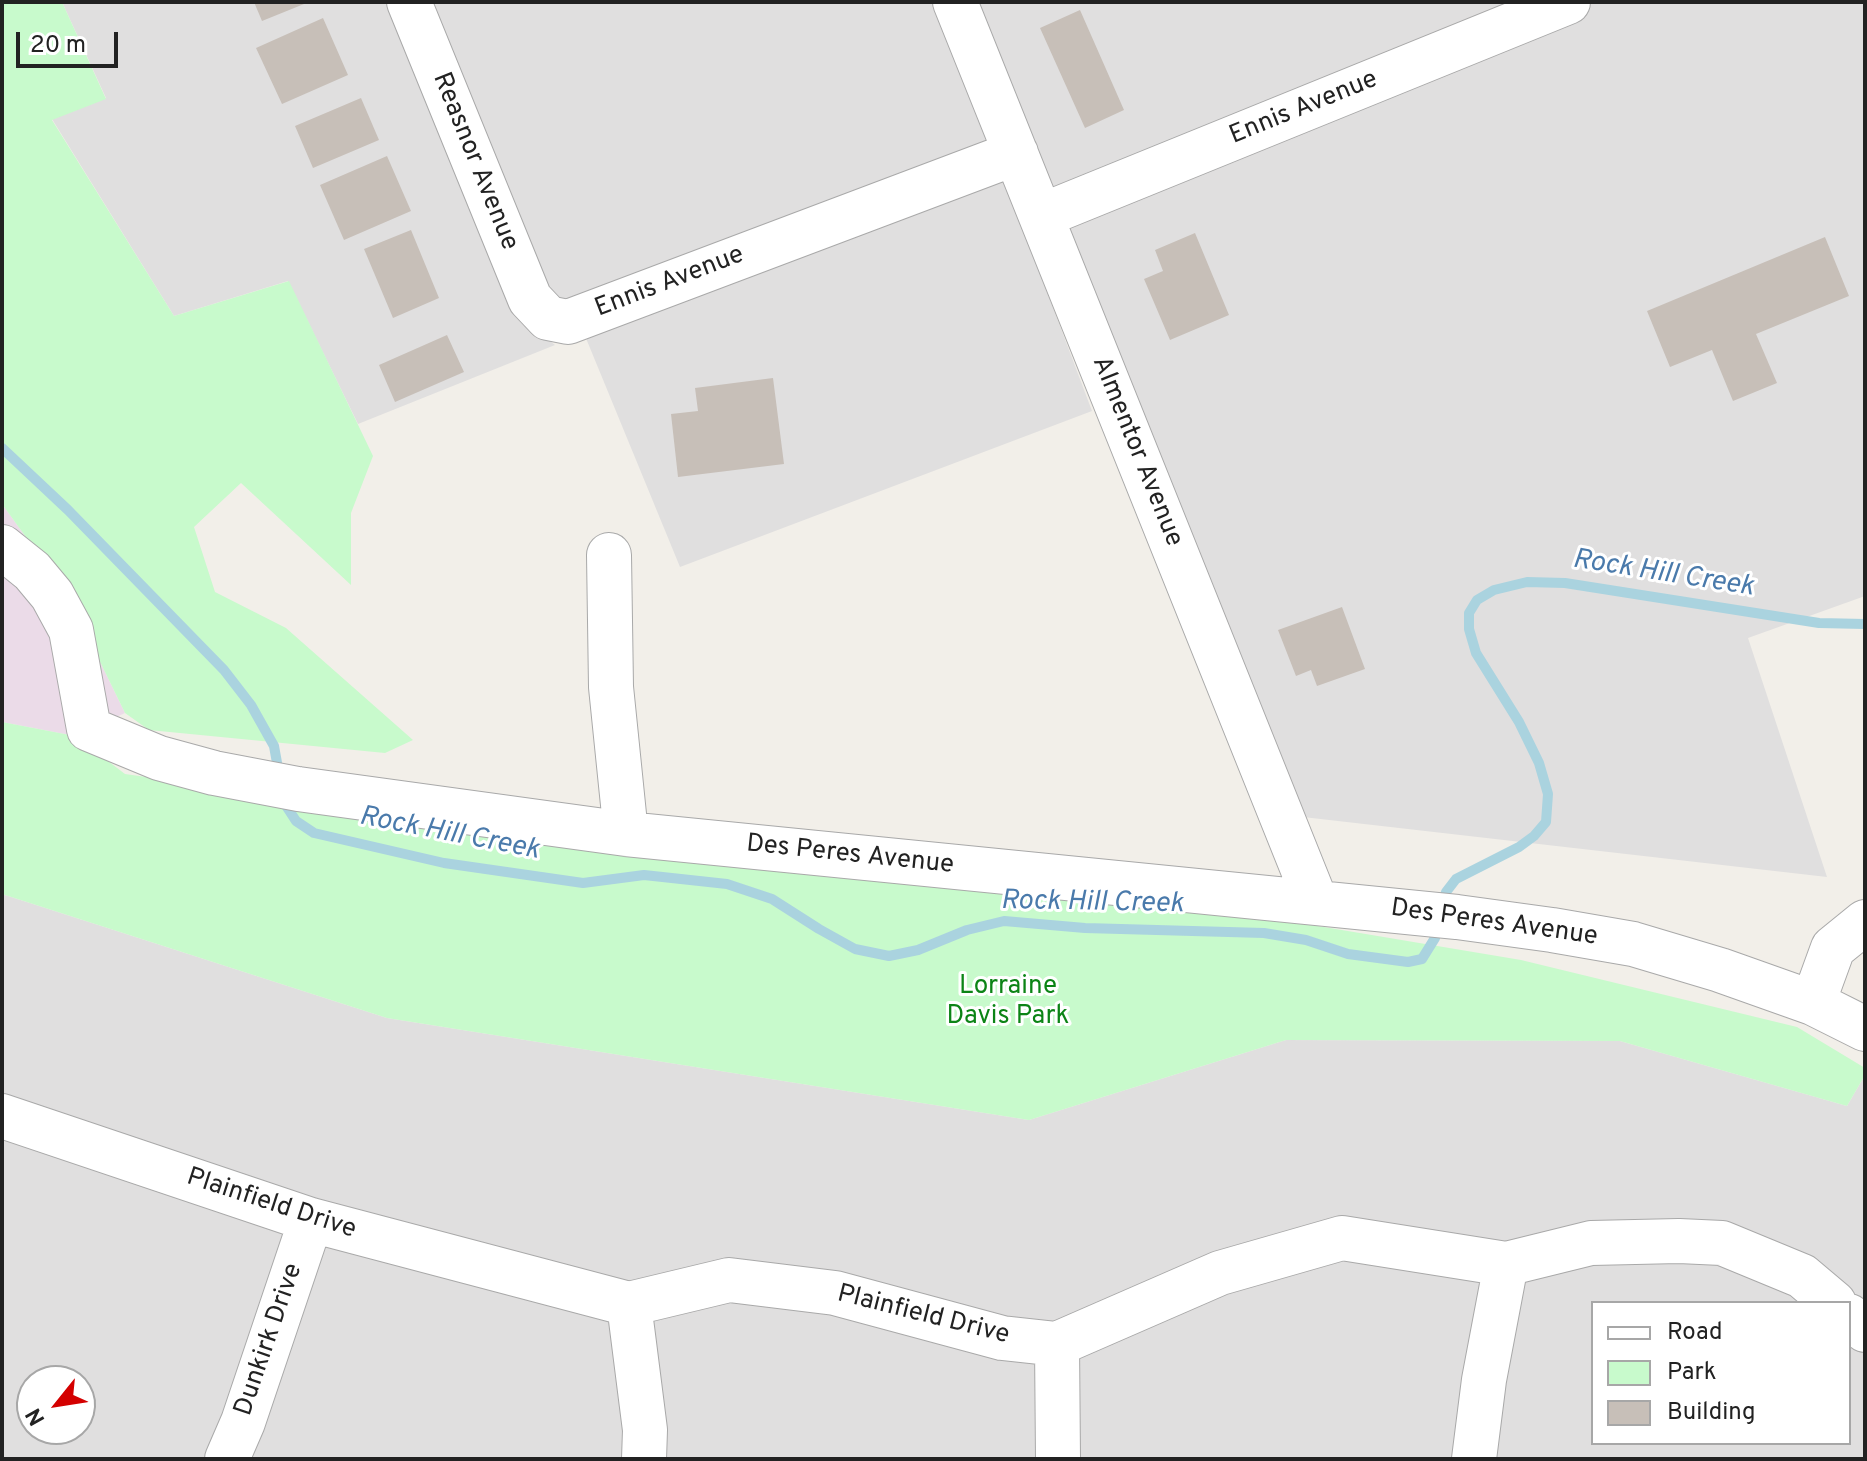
<!DOCTYPE html>
<html>
<head>
<meta charset="utf-8">
<style>
	body { margin:0 }
	#map { position:relative; width:1867px; height:1461px; overflow:hidden; background:#f2efe9; font-family:Overpass,sans-serif }
	canvas { display:block }
	.frame { position:absolute; inset:0; border:4px solid #222; pointer-events:none }
	.legend { position:absolute; left:1591px; top:1301px; width:260px; height:144px; box-sizing:border-box; background:#fff; border:2px solid #a7a7a7; margin:0; padding:10px 14px; list-style:none; font-size:24px; color:#222 }
	.legend li { display:flex; align-items:center; gap:16px; height:40px }
	.legend b { width:40px; border:2px solid #a7a7a7 }
	.north { position:absolute; left:16px; top:1365px; width:80px; height:80px; box-sizing:border-box; background:#fff; border:2px solid #a7a7a7; border-radius:50%; rotate:240deg; font-size:22px; font-weight:700; line-height:32px; text-align:center; color:#222 }
	.north::after { content:''; display:block; margin:auto; width:28px; height:36px; background:#d40000; clip-path:polygon(50% 0,100% 100%,50% 72%,0 100%) }
	.scale { position:absolute; left:16px; top:32px; width:102px; height:36px; box-sizing:border-box; border:4px solid #222; border-top:0; padding-left:10px; font-size:24px; line-height:28px; white-space:nowrap; color:#222; -webkit-text-stroke:6px #fff; paint-order:stroke }
</style>
</head>
<body>
<div id="map">
<canvas width="1867" height="1461"></canvas>
<div class="frame"></div>
<ul class="legend">
<li><b style="height:10px;background:#fff"></b>Road</li>
<li><b style="height:22px;background:#c8facc"></b>Park</li>
<li><b style="height:22px;background:#c7bfb8"></b>Building</li>
</ul>
<div class="north">N</div>
<div class="scale">20 m</div>
</div>
<script>
const c = document.querySelector('canvas').getContext('2d');
c.lineJoin = 'round';
function paint(path, color) { c.fillStyle = color; c.fill(path, 'evenodd'); }
const poly = rows => new Path2D(rows.map(r => 'M' + r).join(''));
function strokePath(path, color, width, dash) { c.strokeStyle = color; c.lineWidth = width; c.lineCap = dash ? 'butt' : 'round'; c.setLineDash(dash || []); c.stroke(path); }
function drawText(font, color, halo, rows, align = 'center') {
  c.font = font + ' Overpass,sans-serif'; c.lineWidth = 6; c.setLineDash([]); c.textBaseline = 'middle'; c.strokeStyle = halo; c.fillStyle = color; for (const [text, x, y, turn = 0] of rows) {
    c.save(); c.translate(x, y); c.rotate((+turn || 0) * Math.PI / 180); c.textAlign = isNaN(turn) ? turn : align; if (halo) c.strokeText(text, 0, 0); c.fillText(text, 0, 0); c.restore();
  }
}
paint(poly([
	[62,2,388,2,525,321,555,345,358,424,288,281,174,316,52,119,106,98],
	[430,2,1865,2,1865,596,1748,638,1827,877,1303,817,1026,133,597,298,562,300,546,288],
	[1000,178,1008,188,1092,411,680,567,583,331],
	[2,894,387,1018,1029,1120,1286,1040,1620,1041,1847,1106,1865,1075,1865,1459,2,1459],
	[1593,1303,1849,1303,1849,1443,1593,1443],
	[32,1381,80,1381,80,1429,32,1429]
]), '#e0dfdf');
paint(poly([
	[2,504,67,594,125,713,75,736,2,722]
]), '#ebdbe8');
paint(poly([
	[2,2,62,2,106,99,52,120,174,316,289,281,373,456,351,513,351,585,241,483,194,527,215,592,286,628,413,740,385,753,149,730,125,713,67,594,2,504],
	[2,722,75,736,125,774,792,867,1288,921,1521,960,1797,1027,1865,1068,1865,1075,1847,1106,1620,1041,1286,1040,1029,1120,387,1018,2,894]
]), '#c8facc');
strokePath(poly([
	[2,448,68,510,224,670,251,705,274,746,279,774],
	[281,798,296,821,314,833,444,863,583,883,644,875,727,884,772,899,819,929,855,949,889,956,918,950,967,930,1004,921,1085,928,1264,933,1306,940,1348,954,1408,962,1422,959,1435,938,1438,926],
	[1443,906,1446,892,1456,879,1519,847,1534,836,1546,822,1548,794,1539,763,1519,722,1476,653,1469,629,1469,613,1477,600,1494,590,1527,582,1565,583,1819,623,1865,624]
]), '#aad3df', 10);
paint(poly([
	[254,2,309,2,262,21],
	[1080,10,1124,110,1085,128,1040,28],
	[323,18,348,75,282,104,256,48],
	[361,98,379,140,313,168,295,126],
	[387,156,411,211,344,240,320,185],
	[411,230,439,298,393,318,364,249],
	[1195,233,1229,315,1170,340,1144,279,1163,271,1155,250],
	[1825,237,1849,296,1756,334,1777,383,1733,401,1712,350,1670,367,1647,311],
	[447,335,464,372,395,402,379,365],
	[773,378,784,464,678,477,671,414,698,411,695,388],
	[1342,607,1365,669,1317,686,1311,670,1296,676,1278,630]
]), '#c7bfb8');
const minor = poly([
	[409,2,530,299,548,318,568,322,1016,153],
	[955,2,1316,902],
	[1041,216,1568,2],
	[2,547,32,571,52,595,71,630,89,729,159,758,214,773,298,789,626,834,1457,917,1552,930,1633,944,1720,970,1813,1003,1865,1029],
	[609,555,611,687,626,834],
	[1813,1003,1833,948,1865,922],
	[2,1116,311,1220,629,1304,729,1280,835,1293,1002,1338,1057,1344,1220,1273,1342,1238,1506,1264,1591,1243,1679,1241,1722,1243,1802,1276,1834,1303],
	[629,1304,645,1430,644,1459],
	[1849,1316,1865,1330],
	[1057,1344,1058,1459],
	[227,1459,243,1422,311,1220],
	[1474,1459,1484,1380,1506,1264]
]);
strokePath(minor, '#a9a9a9', 46);
strokePath(minor, '#fff', 44);
drawText('26px', '#222', '#fff', [
	["Ennis Avenue",1304,109,-22],
	["Reasnor Avenue",474,162,68],
	["Ennis Avenue",670,283,-21],
	["Almentor Avenue",1136,452,68],
	["Des Peres Avenue",850,856,6],
	["Des Peres Avenue",1494,924,8],
	["Plainfield Drive",271,1205,18],
	["Plainfield Drive",923,1316,14],
	["Dunkirk Drive",270,1340,-71]
]);
drawText('26px', '#0c8416', '#fff', [
	["Lorraine",1008,988],
	["Davis Park",1008,1018]
]);
drawText('italic 28px', '#4a7aab', '#fff', [
	["Rock Hill Creek",1663,575,9],
	["Rock Hill Creek",449,835,11],
	["Rock Hill Creek",1092,904,1]
]);
</script>
</body>
</html>
